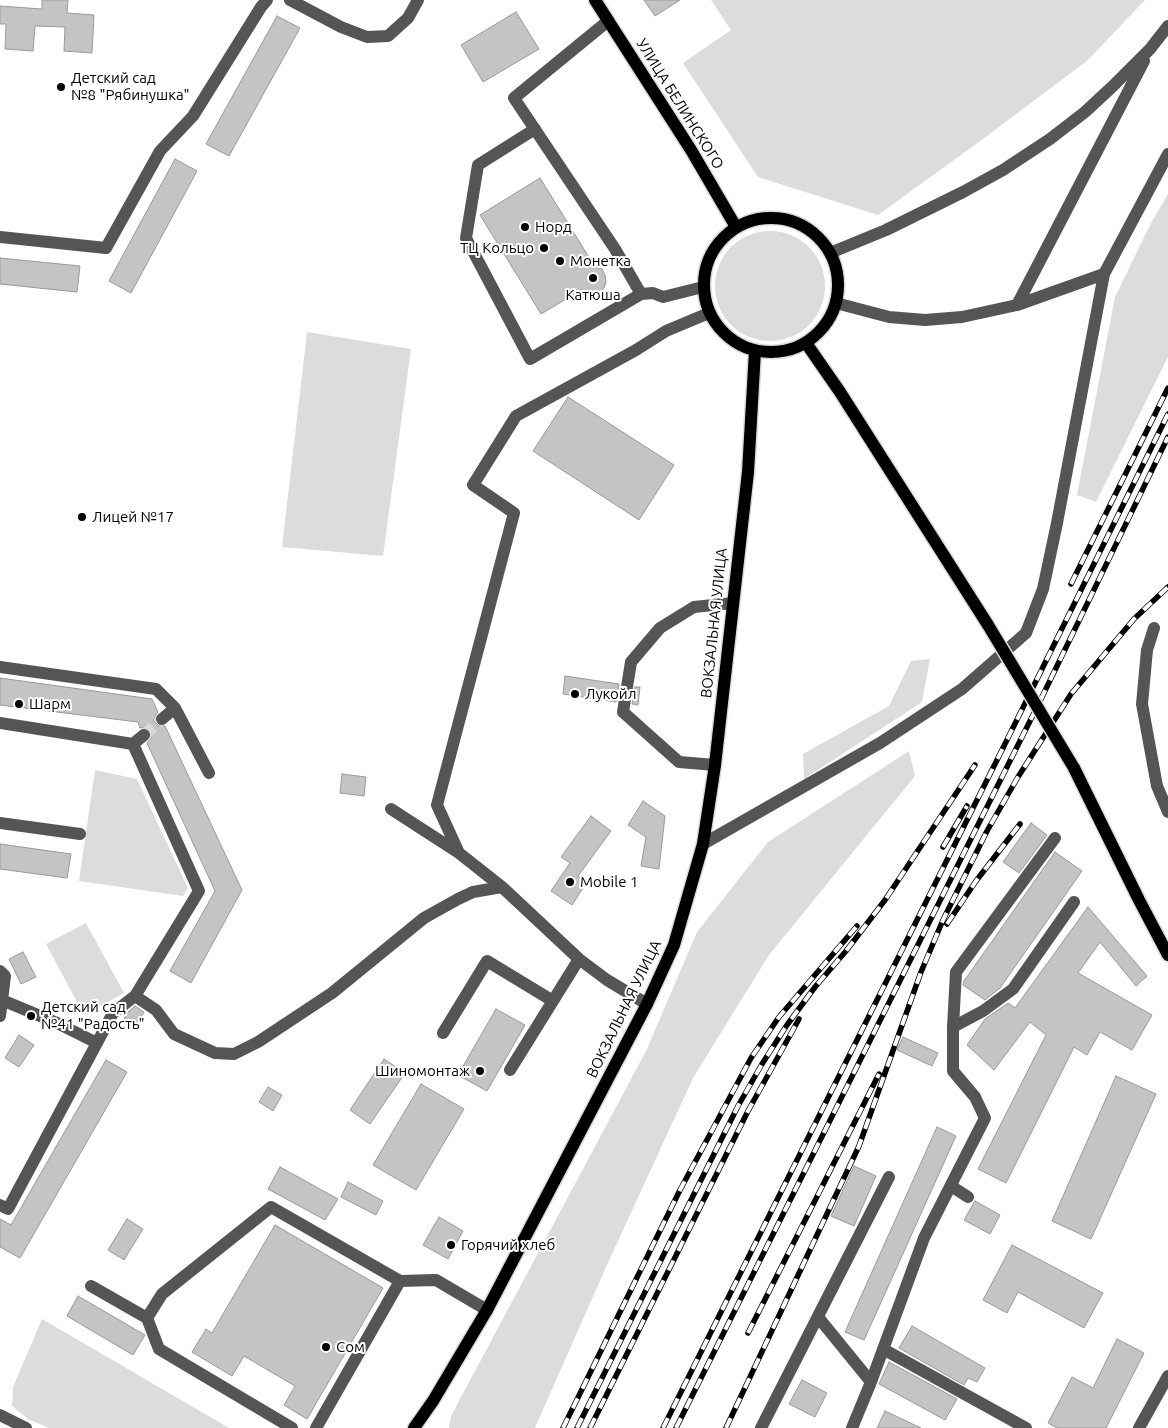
<!DOCTYPE html>
<html>
<head>
<meta charset="utf-8">
<style>
	body { margin:0 }
	canvas { display:block; background:#fff }
</style>
</head>
<body>
<canvas width="1168" height="1428"></canvas>
<script>
const c = document.querySelector('canvas').getContext('2d');
c.lineJoin = 'round';
function paint(path, color) { c.fillStyle = color; c.fill(path, 'evenodd'); }
const poly = rows => new Path2D(rows.map(r => 'M' + r).join(''));
function strokePath(path, color, width, dash) { c.strokeStyle = color; c.lineWidth = width; c.lineCap = dash ? 'butt' : 'round'; c.setLineDash(dash || []); c.stroke(path); }
function drawText(font, color, halo, rows, align = 'center') {
  c.font = font + ' Ubuntu,sans-serif'; c.lineWidth = 4; c.setLineDash([]); c.textBaseline = 'middle'; c.strokeStyle = halo; c.fillStyle = color; for (const [text, x, y, turn = 0] of rows) {
    c.save(); c.translate(x, y); c.rotate((+turn || 0) * Math.PI / 180); c.textAlign = isNaN(turn) ? turn : align; if (halo) c.strokeText(text, 0, 0); c.fillText(text, 0, 0); c.restore();
  }
}
paint(poly([
	[711,0,1145,0,1088,60,983,139,878,215,758,177,683,63,731,30],
	[1168,194,1168,357,1096,502,1077,495,1115,297,1150,225],
	'715 286a55 55 0 1 1 110 0a55 55 0 1 1-110 0Z',
	[307,332,411,349,383,556,282,547],
	[930,659,922,702,804,779,803,754,889,706,911,661],
	[909,751,915,776,769,955,693,1078,606,1267,535,1428,449,1428,451,1416,646,1051,697,932,768,842],
	[95,770,137,779,188,888,183,896,79,881],
	[86,923,124,993,84,1015,46,944],
	[42,1319,229,1428,49,1428,28,1419,12,1406,13,1387]
]), '#dcdcdc');
const building = poly([
	[42,0,68,0,67,13,94,15,92,53,64,51,65,27,35,26,33,51,5,49,6,24,0,24,0,6,42,9,42,0],
	[644,0,680,0,655,16,644,0],
	[516,12,539,49,483,82,461,45,516,12],
	[277,16,300,28,229,156,206,144,277,16],
	[175,159,197,171,131,293,109,281,175,159],
	[540,178,595,267,602,269,605,275,606,282,604,288,599,293,593,293,581,290,541,314,480,215,540,178],
	[0,258,80,266,77,292,0,284,0,258],
	[568,397,674,465,639,520,533,451,568,397],
	[565,676,619,684,616,702,563,694,565,676],
	[0,678,152,699,158,712,155,716,154,721,159,726,165,726,242,890,191,983,170,971,215,891,147,743,152,737,151,730,146,727,140,728,138,722,0,705,0,678],
	[635,687,640,687,638,705,632,704,635,687],
	[342,774,366,777,364,796,340,793,342,774],
	[643,801,665,816,659,869,641,866,646,837,628,825,643,801],
	[591,816,611,831,578,876,587,882,572,905,551,891,570,863,561,857,591,816],
	[1031,823,1047,835,1019,873,1003,862,1031,823],
	[0,844,71,854,67,878,0,869,0,844],
	[1055,852,1082,871,1000,988,985,1000,963,985,964,981,1055,852],
	[1088,907,1147,976,1136,986,1100,942,1078,973,1152,1015,1132,1050,1100,1032,1087,1055,1074,1047,1006,1183,978,1169,1046,1035,1030,1022,994,1070,967,1045,985,1019,1008,1003,1015,1008,1088,907],
	[23,952,36,977,21,984,9,959,23,952],
	[135,1006,144,1012,135,1028,123,1021,128,1012,135,1006],
	[496,1009,525,1025,487,1091,458,1075,496,1009],
	[19,1035,34,1045,19,1067,5,1058,19,1035],
	[903,1037,938,1053,932,1066,897,1050,903,1037],
	[384,1059,405,1073,370,1124,350,1110,384,1059],
	[106,1060,127,1072,20,1258,0,1247,0,1219,11,1225,106,1060],
	[1116,1076,1156,1094,1091,1239,1052,1221,1116,1076],
	[421,1084,464,1109,416,1190,373,1165,421,1084],
	[268,1087,282,1095,273,1111,259,1102,268,1087],
	[937,1127,956,1136,864,1340,845,1332,937,1127],
	[854,1166,876,1176,854,1226,831,1216,854,1166],
	[280,1167,338,1199,325,1220,268,1189,280,1167],
	[348,1182,383,1201,376,1215,341,1197,348,1182],
	[975,1201,1000,1215,990,1234,964,1220,975,1201],
	[439,1217,463,1231,448,1259,423,1245,439,1217],
	[127,1219,143,1229,124,1260,108,1250,127,1219],
	[275,1225,383,1288,307,1419,284,1405,295,1386,244,1356,232,1376,192,1352,206,1329,212,1333,275,1225],
	[1012,1245,1103,1293,1084,1328,1018,1292,1007,1313,983,1300,1012,1245],
	[78,1296,145,1335,133,1355,67,1316,78,1296],
	[912,1326,985,1368,977,1382,968,1378,964,1385,899,1348,912,1326],
	[1117,1339,1144,1353,1106,1428,1057,1428,1048,1423,1072,1377,1093,1388,1117,1339],
	[889,1362,957,1399,945,1420,879,1384,889,1362],
	[802,1380,827,1393,815,1417,789,1404,802,1380],
	[885,1411,921,1428,877,1428,885,1411]
]);
paint(building, '#c4c4c4');
strokePath(building, '#999', 1);
strokePath(poly([
	[144,735,162,719]
]), '#d9d9d9', 12, [12, 6]);
const major = poly([
	[595,0,691,150,736,227],
	'704 285a67 67 0 1 1 134 0a67 67 0 1 1-134 0Z',
	[806,343,840,392,988,625],
	[1074,768,1139,900,1168,955],
	[414,1428,433,1401,487,1310,647,1004,674,945,703,844,715,765,748,472,755,351]
]);
strokePath(major, '#dbdbdb', 15);
strokePath(poly([
	[290,0,341,27,367,37,388,36,408,18,418,0],
	[608,21,514,98,615,249,641,294,653,293,663,297,703,287],
	[535,129,478,165,466,238,530,359,641,294],
	[0,237,106,248,160,151,193,116,261,7,267,0],
	[830,253,886,230,963,192,1003,170,1050,139,1085,112,1113,86,1150,49,1168,26],
	[836,303,889,317,925,320,962,317,1017,305,1104,274],
	[1017,305,1144,61],
	[1154,628,1147,650,1142,704,1157,786,1168,812],
	[0,667,156,689,175,708,162,719],
	[175,708,209,773],
	[0,723,133,744,199,891,135,996,113,1013,8,1209,0,1205],
	[133,744,144,735],
	[715,765,679,762,623,712,631,662,660,628,694,607,733,603],
	[391,809,459,853,502,887],
	[0,823,80,834],
	[703,844,880,743,962,689,1026,633,1043,589,1057,523,1104,274,1168,154],
	[459,853,437,805,514,513,473,485,516,416,636,350,666,331,709,313],
	[0,971,5,976,0,1016],
	[135,996,156,1010,174,1034,215,1053,234,1054,258,1042,332,993,424,918,458,899,473,892,502,887,579,959,607,980,647,1004],
	[2,1000,57,1023,97,1043],
	[953,1027,983,1011,1013,989,1074,902],
	[443,1033,487,961,553,1001],
	[510,1070,579,959],
	[951,1186,968,1197],
	[91,1286,147,1318,159,1349,292,1428],
	[818,1317,871,1382],
	[147,1318,162,1294,271,1207,400,1281,436,1280,487,1310],
	[883,1349,1026,1428],
	[0,1415,26,1428],
	[316,1428,400,1281],
	[761,1428,889,1177],
	[852,1428,871,1382,924,1238,985,1118,975,1097,953,1071,953,1027,956,972,1055,838],
	[1139,1428,1168,1376]
]), '#555', 12);
strokePath(major, '#000', 12);
const rail = poly([
	[1071,584,1168,388],
	[943,847,967,806],
	[947,924,976,881,1020,824],
	[748,1333,879,1074],
	[563,1428,680,1190,751,1058,779,1017,857,926],
	[577,1428,738,1106,762,1064,787,1025,815,987,846,951,885,900,975,765],
	[590,1428,748,1111,799,1019],
	[663,1428,1000,754,1168,414],
	[676,1428,1041,699,1168,437],
	[726,1428,859,1146,921,972,943,920,987,831,1018,777,1071,694,1134,619,1168,587]
]);
strokePath(rail, '#000', 5.5);
strokePath(rail, '#fff', 4, [11]);
const majorBridge = poly([
	[988,625,1074,768]
]);
strokePath(majorBridge, '#dbdbdb', 15, []);
strokePath(majorBridge, '#000', 12);
for (const [x, y, r, color] of [
	[61,87,5,"#000"],
	[525,227,5,"#000"],
	[544,248,5,"#000"],
	[560,261,5,"#000"],
	[593,278,5,"#000"],
	[82,517,5,"#000"],
	[575,694,5,"#000"],
	[19,704,5,"#000"],
	[570,882,5,"#000"],
	[31,1016,5,"#000"],
	[480,1071,5,"#000"],
	[451,1245,5,"#000"],
	[326,1347,5,"#000"]
]) { const dot = new Path2D(); dot.arc(x, y, r, 0, 2 * Math.PI); c.fillStyle = color; c.fill(dot); strokePath(dot, '#fff', 2); }
drawText('15px', '#000', '#fff', [
	["Детский сад",71,78],
	["№8 \"Рябинушка\"",71,95],
	["Норд",535,227],
	["ТЦ Кольцо",534,248,"right"],
	["Монетка",570,261],
	["Катюша",593,295,"center"],
	["Лицей №17",92,517],
	["Лукойл",585,694],
	["Шарм",29,704],
	["Mobile 1",580,882],
	["Детский сад",41,1007],
	["№41 \"Радость\"",41,1024],
	["Шиномонтаж",470,1071,"right"],
	["Горячий хлеб",461,1245],
	["Сом",336,1347]
], 'left');
drawText('15px', '#000', '#fff', [
	["УЛИЦА БЕЛИНСКОГО",680,104,58],
	["ВОКЗАЛЬНАЯ УЛИЦА",714,623,-84],
	["ВОКЗАЛЬНАЯ УЛИЦА",624,1009,-64]
]);
</script>
</body>
</html>
